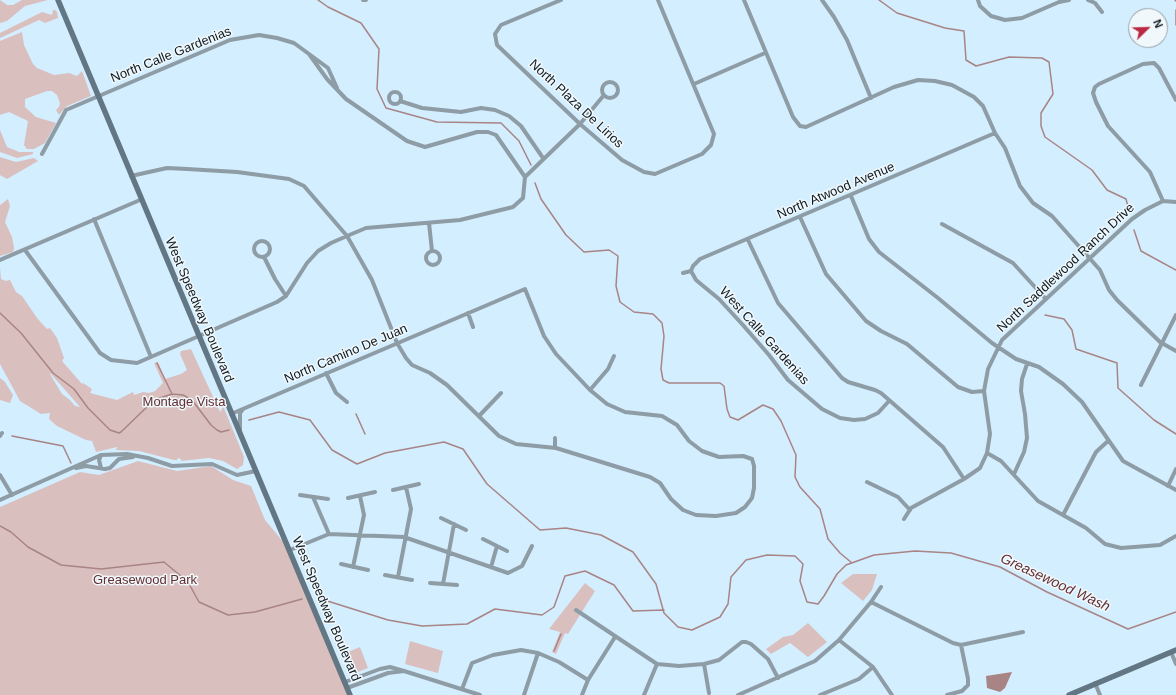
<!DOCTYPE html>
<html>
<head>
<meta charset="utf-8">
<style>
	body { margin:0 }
	#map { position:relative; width:1176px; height:695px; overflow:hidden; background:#d3eeff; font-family:Helvetica,sans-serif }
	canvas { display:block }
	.north { position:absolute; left:1128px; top:8px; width:40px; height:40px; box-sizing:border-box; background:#f1f8fc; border:1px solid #969fa4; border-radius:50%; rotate:67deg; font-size:11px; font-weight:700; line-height:16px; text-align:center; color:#0d1a21 }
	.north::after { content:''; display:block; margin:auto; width:14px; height:18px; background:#ba2941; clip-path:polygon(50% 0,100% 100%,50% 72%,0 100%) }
</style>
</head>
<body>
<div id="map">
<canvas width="1176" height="695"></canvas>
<div class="north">N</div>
</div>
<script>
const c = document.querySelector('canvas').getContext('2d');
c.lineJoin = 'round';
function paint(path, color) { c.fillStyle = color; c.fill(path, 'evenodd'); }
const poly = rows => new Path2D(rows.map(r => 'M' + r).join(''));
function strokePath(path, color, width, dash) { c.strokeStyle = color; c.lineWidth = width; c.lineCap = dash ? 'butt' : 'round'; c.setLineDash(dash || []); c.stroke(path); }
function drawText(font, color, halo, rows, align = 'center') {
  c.font = font + ' Helvetica,sans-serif'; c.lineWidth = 3; c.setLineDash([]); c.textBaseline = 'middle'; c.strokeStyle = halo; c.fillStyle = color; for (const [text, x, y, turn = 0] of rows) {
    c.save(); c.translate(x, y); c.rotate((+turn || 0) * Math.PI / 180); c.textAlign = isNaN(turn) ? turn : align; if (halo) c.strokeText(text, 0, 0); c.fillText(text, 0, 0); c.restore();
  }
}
paint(poly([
	[0,0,7,5,13,5,22,0,48,0,25,6,7,21,0,23],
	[53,10,55,10,57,12,58,18,45,23,39,20,0,38,0,33,42,12,52,15],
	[22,32,24,45,33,64,37,68,54,75,69,73,77,76,82,71,91,96,67,106,59,115,56,110,59,107,60,103,57,95,52,91,47,91,25,99,25,107,36,117,56,123,45,143,34,149,27,149,24,145,28,121,9,112,0,115,0,41],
	[0,130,7,147,19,152,33,152,33,154,17,158,0,152],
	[0,157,16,162,34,158,38,161,7,179,0,175],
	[8,199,10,206,5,222,12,237,14,248,13,252,0,256,0,205],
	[0,268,1,279,6,281,10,280,16,292,22,296,37,318,47,329,50,328,57,338,64,358,62,361,82,384,83,383,92,389,90,393,117,400,133,392,134,395,143,392,149,393,155,391,163,383,154,363,158,362,165,379,181,374,187,370,180,354,181,351,191,349,220,412,223,407,224,408,244,457,243,465,237,469,223,461,209,458,181,461,181,459,178,458,177,460,174,460,139,451,116,450,117,447,96,452,92,441,86,440,57,426,49,419,50,413,41,414,20,401,0,364],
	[50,374,51,374,80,407,75,406,70,400,62,394],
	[0,378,5,382,13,395,10,403,0,400],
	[138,461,177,471,211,466,233,480,251,486,265,520,290,550,350,695,0,695,0,507,80,472,99,475],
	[853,574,877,574,872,590,863,601,841,583],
	[585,583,595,591,568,634,565,633,556,654,552,652,560,632,549,629],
	[808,623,827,642,808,657,790,643,771,654,766,649,783,637,793,635],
	[410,641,443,651,438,673,405,664],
	[360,647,368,668,355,673,348,652]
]), '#dabfbf');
paint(poly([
	[1012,672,1005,688,1000,692,987,688,986,676]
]), '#a88485');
strokePath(poly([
	[318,0,328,7,361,23,379,49,377,89,386,108,437,122,501,123,519,141,531,165],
	[879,0,897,13,945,28,964,31,966,60,976,66,1009,57,1042,58,1049,62,1053,94,1041,113,1041,126,1045,137,1092,170,1107,190,1126,199,1128,207],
	[1175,0,1176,1],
	[1176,10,1176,25],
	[535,183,541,199,566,235,584,252,609,250,618,256,616,286,620,302,634,312,653,314,662,323,664,336,661,369,663,380,669,383,720,383,724,386,727,409,730,417,738,420,763,405,773,409,781,421,796,455,795,477,800,487,820,509,828,539,840,553,852,563],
	[1134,230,1141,251,1176,270],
	[0,313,21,333,53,373,74,389,88,408,110,430,119,433,121,432,150,404,157,399,172,394,183,395,192,400,211,425,217,430,221,432,229,430],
	[1045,315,1064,319,1072,330,1076,349,1117,363,1118,388,1154,420,1176,434],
	[157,363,172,394],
	[356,414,365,434],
	[249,420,279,412,310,420,332,450,357,464,385,453,444,442,463,449,487,484,540,530,566,528,601,535,633,552,656,584,664,613,678,627,692,630,720,617,728,604,731,577,746,560,767,555,795,556,803,564,800,581,807,602,818,604,824,596,837,574,846,565,874,555,915,551,951,553,1000,567,1047,592,1128,629,1176,612],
	[12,436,63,446,71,463],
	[0,526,11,532,28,547,61,565,101,569,164,562,188,582,199,602,228,615,255,612,302,599],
	[321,599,388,620,422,626,467,624,495,609,542,615,554,607,565,576,585,571,614,585,633,611,664,610],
	[554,651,561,634]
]), '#a88485', 1.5);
strokePath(poly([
	[363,0,366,0],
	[561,0,501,25,495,34,497,45,580,124,622,160,644,172,655,174,702,154,711,145,714,134,658,0],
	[744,0,793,117,800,126,806,127,894,87,918,80,935,81,952,85,974,97,983,106,995,133,1005,148,1020,186,1033,203,1052,216,1100,270,1109,290,1117,300,1160,342,1176,351],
	[822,0,834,17,847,40,871,98],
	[978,0,980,6,991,16,1005,20,1022,18,1059,2,1069,0],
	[1088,0,1095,3,1102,12],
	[1154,63,1143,64,1099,84,1095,87,1093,93,1096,102,1108,126,1150,172,1163,201],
	[1154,63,1159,68,1176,100],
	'602 90a8 8 0 1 1 16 0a8 8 0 1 1-16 0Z',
	[694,84,765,53],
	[337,88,328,68,309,54,327,79,346,99,407,141,425,147,477,132,488,132,496,135,525,177],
	'389 98a6 6 0 1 1 12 0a6 6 0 1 1-12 0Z',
	[400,101,422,108,461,112,481,108,495,110,509,116,521,126,543,158],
	[42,154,66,110,230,40,259,35,277,38,294,43,309,54],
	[131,176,167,168,187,169,237,172,289,179,304,186,347,236,372,280,397,343,406,358,412,365,430,373,447,385,499,436,516,444,556,448,650,477,660,483,671,499,683,510,696,515,716,516,736,513,745,507,752,498,754,488,754,466,752,459],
	[851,196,869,239,879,252,938,298,992,343,1016,359,1039,367,1063,384,1082,402,1123,461,1176,490],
	[800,217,826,274,866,321,881,331,907,344,958,387,972,392,984,391],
	[94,219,151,357],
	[429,223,432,251],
	[942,224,1013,263,1045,298],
	[748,240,778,303,842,378,848,382,875,390,881,393,943,447,964,479],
	'254 249a8 8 0 1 1 16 0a8 8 0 1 1-16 0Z',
	[25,250,100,353,111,360,137,363,277,302,286,296,307,263,318,251,331,243,347,236,366,228,460,220,513,207,523,198,525,177,580,124,604,95],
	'426 258a7 7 0 1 1 14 0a7 7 0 1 1-14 0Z',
	[264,257,275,279,286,296],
	[0,260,140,200],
	[691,271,693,266,700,259,995,133],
	[691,271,696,280,719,299,742,324,769,355,788,380,822,409,840,418,854,420,865,419,878,413,889,401],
	[683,273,691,271],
	[468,313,473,327],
	[326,373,336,393,347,402],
	[1141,385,1176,315],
	[590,390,608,369,614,356],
	[231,414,525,289,544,336,556,354,590,390,607,404,625,412,662,416,677,425,689,441,702,451,719,457,743,456,752,459],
	[479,416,501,393],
	[240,430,240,413,243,409],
	[0,436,2,433],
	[555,447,555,438],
	[987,453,1001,461,1038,501,1086,528,1105,544,1121,548,1160,545,1176,536],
	[76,468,86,466,105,469,110,468,119,459,133,457],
	[101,468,99,460,101,455],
	[1014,474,1024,452,1027,438,1025,414,1021,391,1022,379,1027,364],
	[0,475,12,495],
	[867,482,898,497,910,510],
	[1168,486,1176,469],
	[393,490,419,484],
	[300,495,328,499],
	[313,497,329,534],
	[348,498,375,492],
	[0,500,101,455,127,454,148,458,172,466,212,464,237,475,256,471],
	[1063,515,1096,452,1108,441],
	[441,518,466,530],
	[904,519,911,508,964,479,980,468,987,453,990,434,984,391,988,369,1002,340,1132,219,1145,210,1163,201,1176,202],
	[483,539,507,551],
	[290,550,329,534,404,537,508,573,522,566,532,546],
	[341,564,368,570],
	[353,567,364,515,360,496],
	[491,567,497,546],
	[385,575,412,580],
	[398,577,411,509,406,487],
	[430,583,457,585],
	[443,584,454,524],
	[871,602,953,643,961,645,1023,632],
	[576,610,657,664,679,666,704,664,719,660,742,642,746,642],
	[839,640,873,667,892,695],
	[746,642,751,644,768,659,778,678],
	[1171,652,1176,664],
	[704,664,709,693],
	[404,671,480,695],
	[345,682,380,669,390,667,404,671,388,673,347,688],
	[1095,683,1100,695],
	[462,689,472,663,493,655,521,650,538,653,559,662,588,680],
	[524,695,538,653],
	[582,695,588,680,615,637],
	[644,695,657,664],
	[738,695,815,661,839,640,871,602,881,587],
	[820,695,859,679,873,667],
	[947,695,962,691,968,685,968,679,961,645]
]), '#8e9ca5', 4);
strokePath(poly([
	[58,0,350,695],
	[1069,695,1176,650]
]), '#627683', 5.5);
drawText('13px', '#0d1a21', '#f1f8fc', [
	["North Calle Gardenias",171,55,-22],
	["North Plaza De Lirios",576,104,43],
	["North Atwood Avenue",836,191,-23],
	["North Saddlewood Ranch Drive",1066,268,-43],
	["West Speedway Boulevard",199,310,67],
	["West Calle Gardenias",764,336,48],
	["North Camino De Juan",346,354,-23],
	["West Speedway Boulevard",326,609,67]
]);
drawText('13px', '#622f32', '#f1f8fc', [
	["Montage Vista",184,402],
	["Greasewood Park",145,580]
]);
drawText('italic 14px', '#612e31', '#f1f8fc', [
	["Greasewood Wash",1055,583,25]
]);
</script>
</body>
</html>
